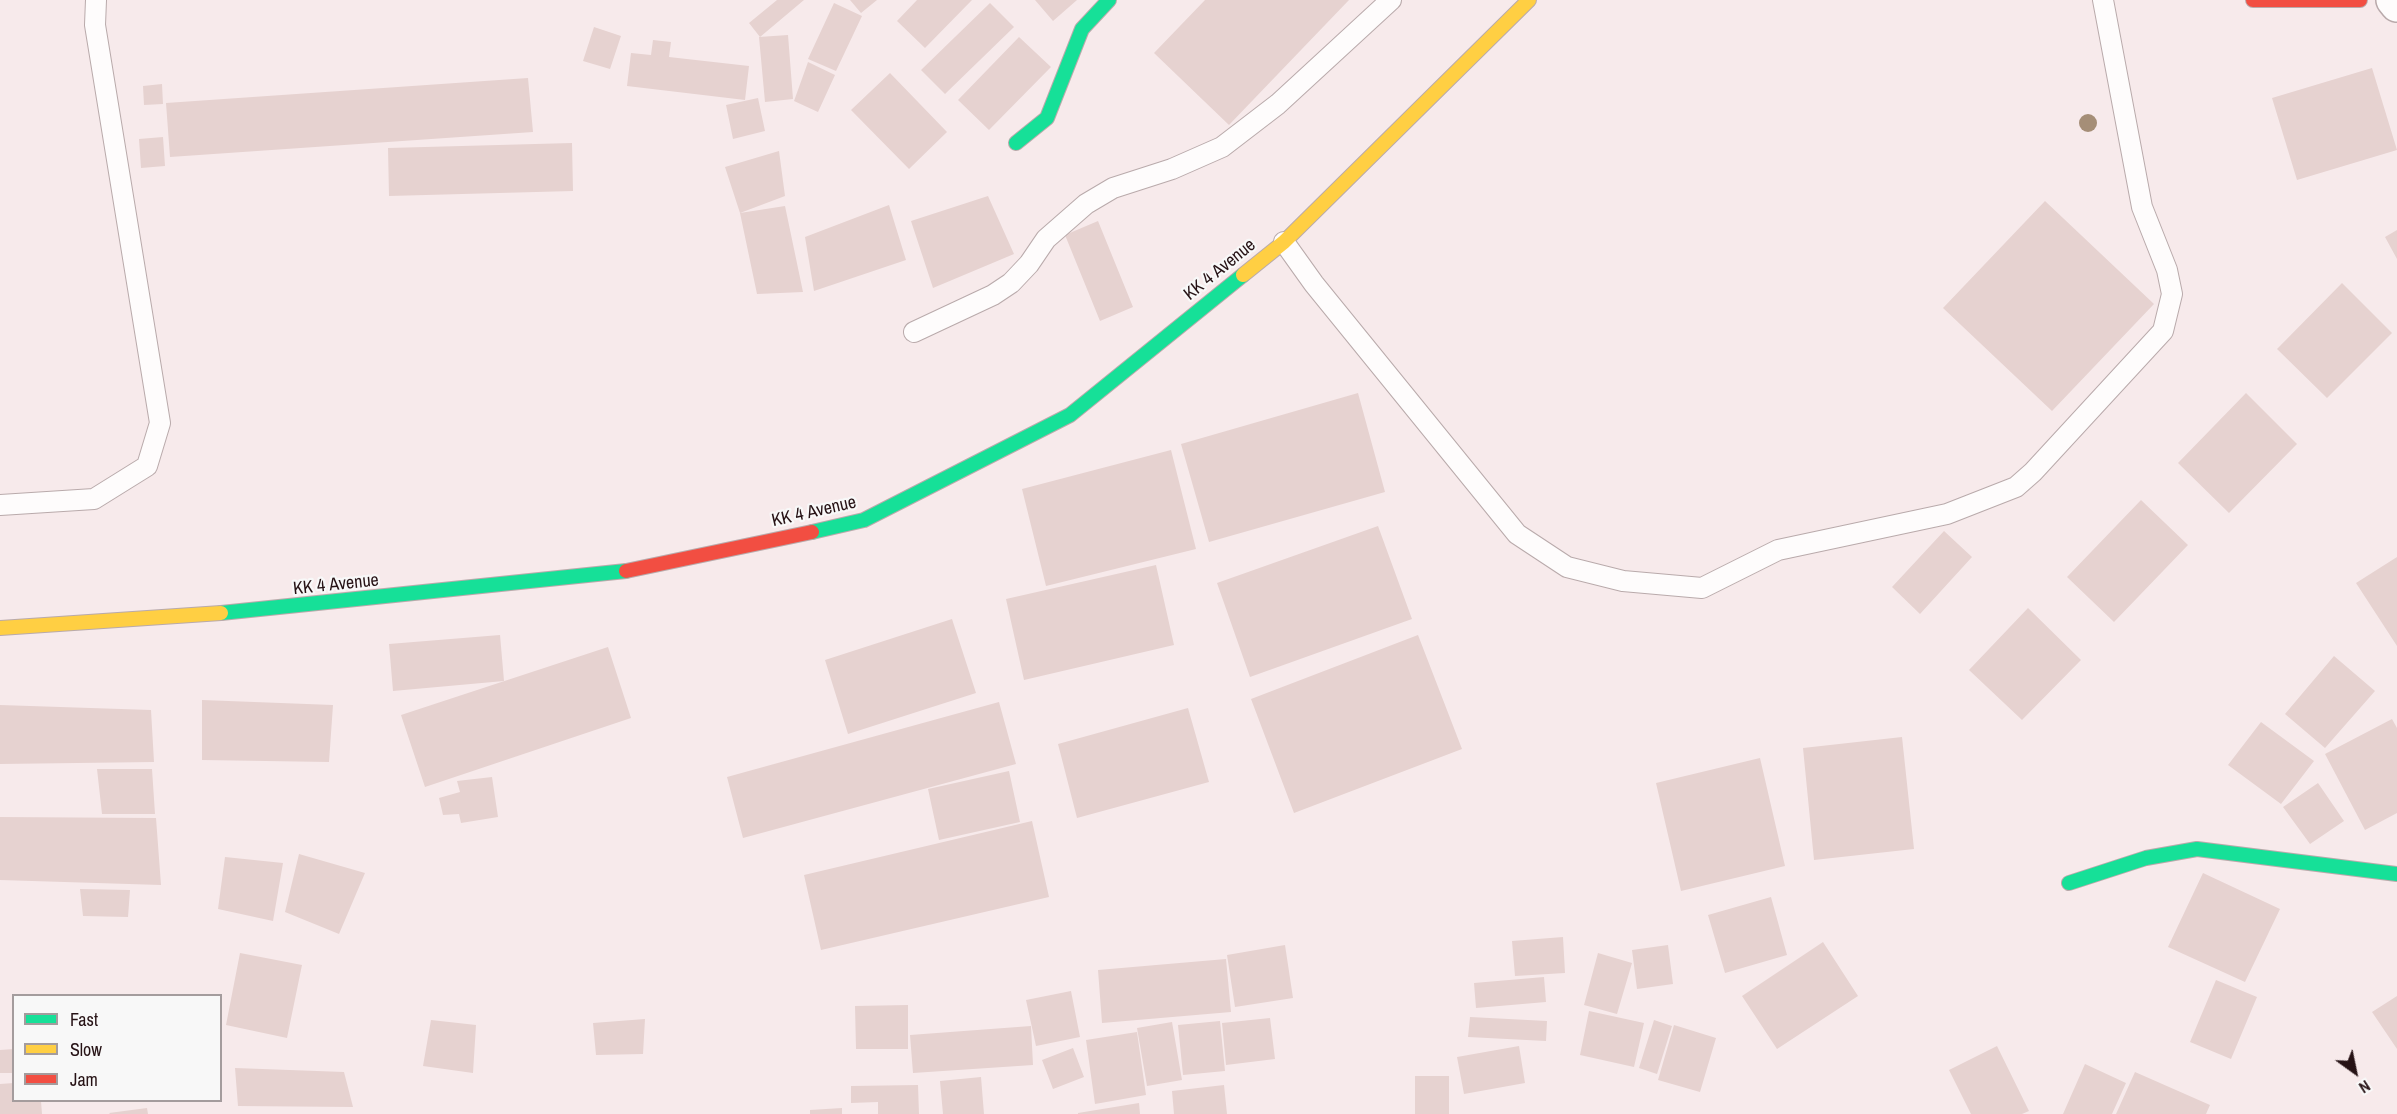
<!DOCTYPE html>
<html>
<head>
<meta charset="utf-8">
<style>
	body { margin:0 }
	#map { position:relative; width:2397px; height:1114px; overflow:hidden; background:#f7eaeb; font-family:"Archivo Narrow",sans-serif }
	canvas { display:block }
	.legend { position:absolute; left:12px; top:994px; width:210px; height:108px; box-sizing:border-box; background:#f8f8f8; border:2px solid #a49c9d; margin:0; padding:8px 10px; list-style:none; font-size:18px; color:#261215 }
	.legend li { display:flex; align-items:center; gap:12px; height:30px }
	.legend b { width:30px; border:2px solid #a49c9d }
	.north { position:absolute; left:2325px; top:1042px; width:60px; height:60px; -webkit-text-stroke:4px #f8f8f8; paint-order:stroke; rotate:147deg; font-size:16px; font-weight:700; line-height:24px; text-align:center; color:#261215 }
	.north::after { content:''; display:block; margin:auto; width:21px; height:27px; background:#261215; clip-path:polygon(50% 0,100% 100%,50% 72%,0 100%) }
</style>
</head>
<body>
<div id="map">
<canvas width="2397" height="1114"></canvas>
<ul class="legend">
<li><b style="height:8px;background:#16e098"></b>Fast</li>
<li><b style="height:8px;background:#ffcf43"></b>Slow</li>
<li><b style="height:8px;background:#f24e42"></b>Jam</li>
</ul>
<div class="north">N</div>
</div>
<script>
const c = document.querySelector('canvas').getContext('2d');
c.lineJoin = 'round';
function paint(path, color) { c.fillStyle = color; c.fill(path, 'evenodd'); }
const poly = rows => new Path2D(rows.map(r => 'M' + r).join(''));
function strokePath(path, color, width, dash) { c.strokeStyle = color; c.lineWidth = width; c.lineCap = dash ? 'butt' : 'round'; c.setLineDash(dash || []); c.stroke(path); }
function drawText(font, color, halo, rows, align = 'center') {
  c.font = font + ' "Archivo Narrow",sans-serif'; c.lineWidth = 4.5; c.setLineDash([]); c.textBaseline = 'middle'; c.strokeStyle = halo; c.fillStyle = color; for (const [text, x, y, turn = 0] of rows) {
    c.save(); c.translate(x, y); c.rotate((+turn || 0) * Math.PI / 180); c.textAlign = isNaN(turn) ? turn : align; if (halo) c.strokeText(text, 0, 0); c.fillText(text, 0, 0); c.restore();
  }
}
paint(poly([
	[777,0,804,0,760,37,749,23],
	[850,0,877,0,861,13],
	[917,0,972,0,925,48,897,21],
	[1035,0,1077,0,1053,21],
	[1205,0,1349,0,1229,125,1154,53],
	[834,3,862,16,836,71,808,59],
	[990,3,1014,27,945,94,921,70],
	[594,27,621,36,610,69,583,61],
	[788,35,793,99,765,102,759,37],
	[1019,37,1051,67,989,130,958,100],
	[653,40,671,42,669,57,749,66,745,100,627,86,631,53,651,55],
	[808,62,835,75,818,112,794,101],
	[2372,68,2397,150,2297,180,2272,98],
	[890,73,947,132,909,169,851,110],
	[528,78,533,132,170,157,166,103],
	[162,84,163,104,144,105,143,86],
	[758,98,765,131,733,139,726,105],
	[163,137,165,166,141,168,139,139],
	[572,143,573,191,389,196,388,148],
	[779,151,785,196,740,213,725,167],
	[988,196,1014,254,933,288,911,221],
	[2045,201,2154,304,2052,411,1943,308],
	[889,205,906,260,814,291,805,237],
	[785,206,803,292,757,294,740,213],
	[1098,221,1133,307,1100,321,1065,235],
	[2397,230,2397,259,2385,237],
	[2342,283,2392,333,2327,398,2277,349],
	[1358,393,1385,492,1209,542,1181,444],
	[2246,393,2297,444,2229,513,2178,463],
	[1171,450,1196,549,1046,586,1022,489],
	[2141,500,2188,545,2114,622,2067,577],
	[1378,526,1412,619,1250,677,1217,583],
	[1944,531,1972,557,1920,614,1892,587],
	[2397,557,2397,646,2356,583],
	[1156,565,1174,645,1024,680,1006,599],
	[2028,608,2081,660,2022,720,1969,670],
	[952,619,976,693,848,734,825,660],
	[500,635,504,681,393,691,389,644],
	[1418,635,1462,749,1294,813,1251,699],
	[608,647,631,718,425,787,401,715],
	[2334,656,2375,691,2325,748,2285,714],
	[202,700,333,705,329,762,202,760],
	[999,702,1016,764,743,838,727,777],
	[0,705,151,710,154,762,0,764],
	[1188,708,1209,782,1077,818,1058,744],
	[2392,719,2397,728,2397,813,2365,830,2325,754],
	[2261,722,2314,761,2281,804,2228,765],
	[1902,737,1914,849,1814,860,1803,748],
	[1760,758,1785,866,1681,891,1656,783],
	[97,769,152,769,155,814,102,814],
	[1009,771,1020,822,939,840,928,789],
	[492,777,498,817,461,823,459,814,443,815,439,798,460,792,457,781],
	[2318,783,2344,821,2310,844,2283,807],
	[0,817,156,818,161,885,0,880],
	[1032,821,1049,897,821,950,804,875],
	[299,854,365,873,339,934,285,912],
	[225,857,283,863,273,921,218,909],
	[2203,873,2280,909,2245,982,2168,947],
	[80,889,130,890,128,917,83,916],
	[1771,897,1787,955,1725,973,1708,915],
	[1563,937,1565,973,1515,976,1512,941],
	[1823,942,1858,996,1777,1049,1742,996],
	[1285,945,1293,998,1235,1007,1227,955],
	[1668,945,1673,984,1637,989,1632,950],
	[240,953,302,965,287,1038,226,1025],
	[1598,953,1632,963,1617,1014,1584,1005],
	[1226,959,1231,1012,1102,1023,1098,970],
	[1544,977,1546,1002,1476,1008,1474,983],
	[2216,980,2257,997,2231,1059,2190,1042],
	[1071,991,1080,1037,1036,1046,1026,1000],
	[2397,996,2397,1049,2372,1012],
	[908,1005,908,1049,856,1049,855,1006],
	[1589,1011,1644,1023,1634,1067,1580,1055],
	[1470,1017,1547,1021,1546,1041,1468,1037],
	[1270,1018,1275,1059,1226,1065,1222,1023],
	[645,1019,643,1054,596,1055,593,1023],
	[431,1020,476,1025,473,1073,423,1066],
	[1654,1020,1672,1026,1657,1074,1639,1068],
	[1220,1021,1225,1071,1183,1075,1178,1025],
	[1172,1022,1182,1080,1147,1086,1137,1028],
	[1674,1025,1716,1038,1700,1092,1658,1080],
	[1031,1026,1033,1065,913,1073,910,1035],
	[1137,1032,1146,1095,1095,1104,1086,1040],
	[1519,1046,1525,1083,1464,1094,1457,1057],
	[1997,1046,2029,1111,2022,1114,1971,1114,1949,1070],
	[1073,1048,1084,1077,1053,1089,1042,1060],
	[14,1049,14,1073,0,1073,0,1050],
	[2085,1064,2126,1083,2112,1114,2063,1114],
	[235,1068,344,1072,353,1107,238,1106],
	[2135,1072,2210,1105,2206,1114,2116,1114],
	[1415,1076,1449,1076,1449,1114,1415,1114],
	[981,1077,984,1114,943,1114,940,1081],
	[14,1083,14,1101,41,1101,42,1114,0,1114,0,1084],
	[918,1085,919,1114,878,1114,878,1102,851,1103,851,1086],
	[1224,1085,1227,1114,1174,1114,1172,1091],
	[1139,1103,1140,1114,1078,1114,1078,1113],
	[147,1108,148,1114,110,1114,109,1113],
	[842,1108,842,1114,810,1114,810,1110]
]), '#e6d2d0');
const lane = poly([
	[1284,242,1314,284,1517,534,1567,567,1623,581,1702,588,1778,550,1947,514,2016,487,2033,472,2163,331,2172,294,2167,270,2142,207,2103,0],
	[914,332,993,295,1011,283,1029,264,1046,239,1086,204,1113,188,1172,169,1222,147,1278,104,1391,0],
	[0,505,94,499,147,466,160,423,95,25,96,0]
]);
const street = poly([
	[2393,0,2397,5]
]);
const fast = poly([
	[1016,143,1047,118,1082,29,1109,0],
	[812,532,864,520,1070,415,1243,275],
	[221,613,626,571],
	[2069,883,2146,858,2197,849,2397,874]
]);
const slow = poly([
	[1243,275,1284,242,1529,0],
	[0,628,221,613]
]);
const jam = poly([
	[2253,0,2360,0],
	[626,571,812,532]
]);
strokePath(lane, '#b9aaab', 22);
strokePath(street, '#b9aaab', 36);
strokePath(fast, '#b9aaab', 16);
strokePath(slow, '#b9aaab', 16);
strokePath(jam, '#b9aaab', 16);
strokePath(lane, '#fefcfc', 20);
strokePath(street, '#fefcfc', 33);
strokePath(fast, '#16e098', 14);
strokePath(slow, '#ffcf43', 14);
strokePath(jam, '#f24e42', 14);
c.fillStyle = '#a58e77';
for (const [x, y] of [
	[2088,123]
]) { c.beginPath(); c.arc(x, y, 9, 0, 2 * Math.PI); c.fill(); }
drawText('18px', '#261215', '#f8f8f8', [
	["KK 4 Avenue",1220,270,-39],
	["KK 4 Avenue",814,512,-13],
	["KK 4 Avenue",336,585,-6]
]);
</script>
</body>
</html>
